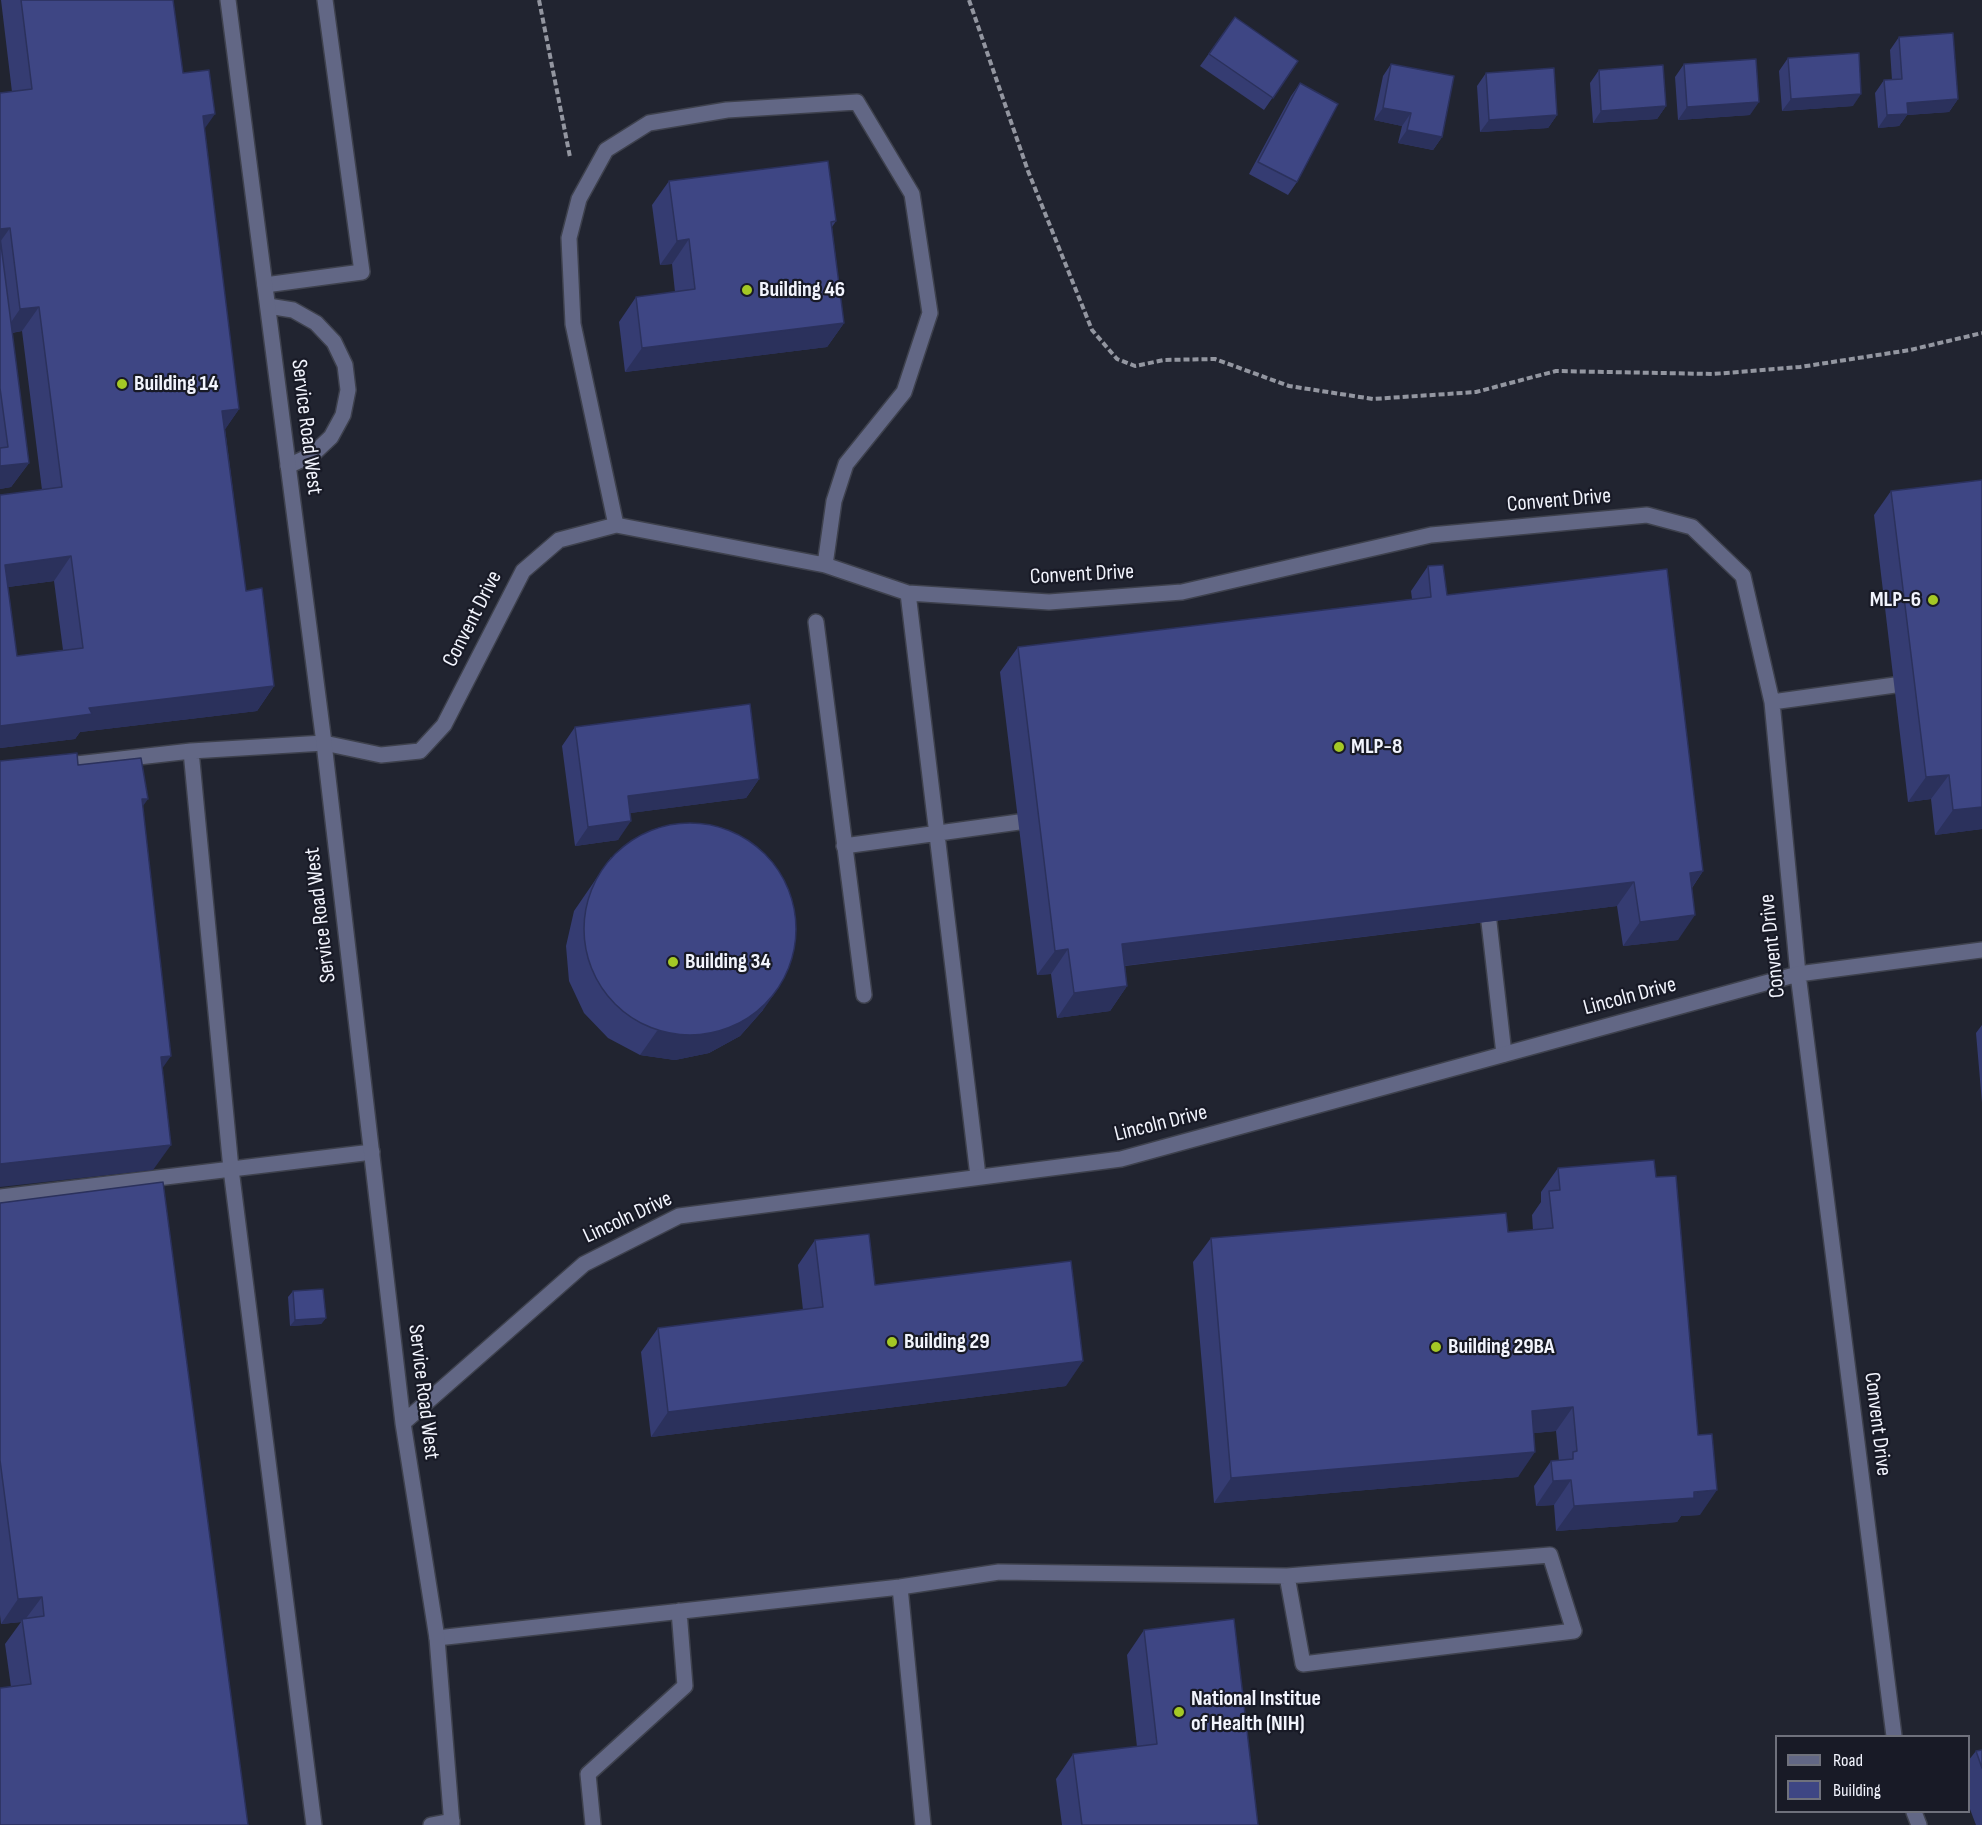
<!DOCTYPE html>
<html>
<head>
<meta charset="utf-8">
<style>
	body { margin:0 }
	#map { position:relative; width:1982px; height:1825px; overflow:hidden; background:#212430; font-family:"Sofia Sans Condensed",sans-serif }
	canvas { display:block }
	.legend { position:absolute; left:1775px; top:1735px; width:195px; height:78px; box-sizing:border-box; background:#181a26; border:2px solid #6f717c; margin:0; padding:8px 10px; list-style:none; font-size:18px; color:#f2f4fd }
	.legend li { display:flex; align-items:center; gap:12px; height:30px }
	.legend b { width:30px; border:2px solid #6f717c }
</style>
</head>
<body>
<div id="map">
<canvas width="1982" height="1825"></canvas>
<ul class="legend">
<li><b style="height:8px;background:#626785"></b>Road</li>
<li><b style="height:16px;background:#3e4684"></b>Building</li>
</ul>
</div>
<script>
const c = document.querySelector('canvas').getContext('2d');
c.lineJoin = 'round';
const poly = rows => new Path2D(rows.map(r => 'M' + r).join(''));
function strokePath(path, color, width, dash) { c.strokeStyle = color; c.lineWidth = width; c.lineCap = dash ? 'butt' : 'round'; c.setLineDash(dash || []); c.stroke(path); }
function paint(path, color) { c.fillStyle = color; c.fill(path, 'evenodd'); }
function drawText(font, color, halo, rows, align = 'center') {
  c.font = font + ' "Sofia Sans Condensed",sans-serif'; c.lineWidth = 4.5; c.setLineDash([]); c.textBaseline = 'middle'; c.strokeStyle = halo; c.fillStyle = color; for (const [text, x, y, turn = 0] of rows) {
    c.save(); c.translate(x, y); c.rotate((+turn || 0) * Math.PI / 180); c.textAlign = isNaN(turn) ? turn : align; if (halo) c.strokeText(text, 0, 0); c.fillText(text, 0, 0); c.restore();
  }
}
const service = poly([
	[265,285,362,272,325,0],
	[268,306,293,310,316,323,334,342,345,365,348,390,343,415,331,437,312,455,288,466],
	[616,525,573,324,569,238,579,199,606,150,649,123,727,110,857,102,912,194,930,313,904,392,846,464,834,501,825,565],
	[908,593,978,1176],
	[816,622,864,995],
	[1772,702,1895,685],
	[191,751,231,1169,314,1825],
	[59,766,191,751,324,743,381,755,420,751,444,725,523,571,559,540,616,525,825,565,908,593,1049,602,1182,592,1431,535,1647,515,1692,527,1743,576,1772,702,1798,974],
	[844,846,1019,822],
	[1489,922,1504,1054],
	[0,1197,372,1152],
	[900,1587,923,1825],
	[437,1638,900,1587,999,1572,1287,1576,1303,1664,1574,1631,1550,1555,1287,1576],
	[431,1825,452,1821],
	[593,1825,588,1774,685,1686,679,1611]
]);
const minor = poly([
	[228,0,324,743,403,1423,437,1638,452,1825],
	[1798,974,1894,1736],
	[403,1423,584,1264,679,1216,1121,1159,1798,974,1982,950],
	[1914,1812,1919,1825]
]);
strokePath(service, '#3e414d', 18);
strokePath(minor, '#3e414d', 18);
strokePath(poly([
	[539,0,570,157],
	[969,0,1028,171,1092,330,1117,359,1135,366,1164,360,1215,359,1289,386,1373,399,1476,392,1556,371,1713,374,1800,367,1910,350,1982,333]
]), '#9396a0', 4, [6, 3]);
strokePath(service, '#626785', 15);
strokePath(minor, '#626785', 15);
paint(poly([
	[1,0,173,0,183,73,204,130,239,409,225,429,246,591,274,686,257,711,80,732,75,739,0,748,0,495,42,490,22,331,12,333,29,463,11,487,0,489,0,93,12,92],
	[54,581,63,650,17,656,8,587],
	[1235,17,1298,61,1264,110,1200,66],
	[1899,37,1958,99,1949,112,1907,115,1899,126,1878,128,1875,93,1884,80,1892,80,1890,50],
	[1788,58,1853,106,1782,111,1779,71],
	[1391,64,1442,137,1433,150,1398,143,1402,126,1374,120,1383,76],
	[1684,64,1750,115,1678,120,1675,77],
	[1599,70,1666,106,1657,119,1593,123,1590,83],
	[1486,73,1557,115,1548,128,1480,132,1477,86],
	[1300,83,1297,182,1288,195,1249,174,1291,96],
	[669,181,836,221,832,227,844,323,827,347,625,372,619,322,636,297,675,292,672,264,660,265,652,205],
	[1982,480,1982,829,1935,835,1931,799,1908,802,1874,515,1891,491],
	[1428,566,1447,595,1703,871,1692,888,1678,940,1623,946,1617,906,1125,966,1127,986,1110,1011,1057,1018,1051,974,1037,975,1000,672,1018,647,1412,599,1411,591],
	[575,727,759,779,746,798,630,813,618,840,575,846,562,746],
	[611,857,763,1010,740,1036,709,1053,675,1060,640,1055,608,1038,584,1013,569,981,566,946,574,911],
	[1982,1025,1982,1103,1976,1033],
	[1558,1168,1656,1177,1700,1515,1681,1516,1677,1522,1556,1531,1554,1505,1536,1506,1534,1486,1551,1461,1559,1461,1556,1431,1534,1433,1518,1477,1214,1503,1193,1262,1211,1238,1508,1232,1533,1230,1532,1215,1541,1202,1541,1192],
	[0,1203,248,1825,11,1687,5,1644,21,1622,1,1624,0,1615],
	[815,1240,875,1285,1066,1386,651,1437,641,1352,658,1328,803,1310,798,1265],
	[293,1291,326,1318,321,1324,290,1326,288,1297],
	[1144,1630,1258,1825,1062,1825,1056,1779,1073,1754,1137,1747,1127,1655],
	[1982,1750,1982,1825,1976,1825,1968,1804,1968,1761,1976,1751]
]), '#353c72');
paint(poly([
	[1861,94,1853,106,1782,111,1791,99],
	[1958,99,1949,112,1907,115,1899,126,1878,128,1887,115,1907,103],
	[1759,102,1750,115,1678,120,1687,107],
	[1666,106,1657,119,1593,123,1601,111],
	[1383,108,1411,113,1402,126,1374,120],
	[215,114,198,138,203,116],
	[1557,115,1548,128,1480,132,1489,120],
	[1407,130,1442,137,1433,150,1398,143],
	[10,228,0,242,0,229],
	[689,239,672,264,660,265,677,241],
	[39,307,22,331,3,334,20,309],
	[844,323,827,347,625,372,642,348],
	[239,409,222,434,222,411],
	[29,463,11,487,0,489,0,466],
	[71,556,54,581,0,588,5,565],
	[274,686,257,711,80,732,75,739,0,748,0,726,89,708],
	[1949,775,1931,799,1908,802,1926,777],
	[759,779,746,798,615,815,628,796],
	[142,799,148,799,131,823],
	[1982,807,1982,829,1935,835,1953,810],
	[631,821,618,840,575,846,588,827],
	[1703,871,1686,896,1690,873],
	[1634,882,1617,906,1105,968,1122,944],
	[1695,915,1678,940,1623,946,1640,922],
	[1068,949,1051,974,1037,975,1055,951],
	[780,986,763,1010,740,1036,709,1053,675,1060,640,1055,657,1031],
	[1127,986,1110,1011,1057,1018,1074,993],
	[171,1056,154,1080,161,1057],
	[171,1145,153,1170,0,1187,0,1164],
	[326,1318,321,1324,290,1326,295,1320],
	[1083,1361,1066,1386,651,1437,668,1412],
	[1573,1407,1556,1431,1515,1435,1532,1411],
	[1535,1452,1518,1477,1214,1503,1231,1478],
	[1571,1480,1554,1505,1536,1506,1553,1481],
	[1717,1490,1700,1515,1681,1516,1677,1522,1556,1531,1574,1506],
	[42,1597,24,1621,22,1619,21,1622,1,1624,18,1599]
]), '#2b315c');
const building = poly([
	[21,0,173,0,183,73,209,70,215,114,203,116,239,409,222,411,246,591,262,588,274,686,89,708,92,714,0,726,0,495,62,487,39,307,20,309,10,228,0,229,0,93,32,89,21,0],
	[71,556,83,648,17,656,5,565,71,556],
	[1235,17,1298,61,1273,98,1209,54,1235,17],
	[1953,33,1958,99,1907,103,1908,114,1887,115,1884,80,1902,79,1899,37,1953,33],
	[1859,53,1861,94,1791,99,1788,58,1859,53],
	[1756,59,1759,102,1687,107,1684,64,1756,59],
	[1391,64,1454,76,1442,137,1407,130,1411,113,1383,108,1391,64],
	[1663,65,1666,106,1601,111,1599,70,1663,65],
	[1554,68,1557,115,1489,120,1486,73,1554,68],
	[1300,83,1338,104,1297,182,1258,162,1300,83],
	[828,161,836,221,831,222,844,323,642,348,636,297,695,289,689,239,677,241,669,181,828,161],
	[0,237,29,463,0,466,0,448,8,447,0,388,0,237],
	[1982,480,1982,807,1953,810,1949,775,1926,777,1891,491,1982,480],
	[1443,565,1447,595,1667,569,1703,871,1690,873,1695,915,1640,922,1634,882,1122,944,1127,986,1074,993,1068,949,1055,951,1018,647,1431,597,1428,566,1443,565],
	[750,704,759,779,628,796,631,821,588,827,575,727,750,704],
	[77,753,78,765,141,758,148,799,142,799,171,1056,161,1057,171,1145,0,1164,0,761,77,753],
	'584 929a106 106 0 1 1 212 0a106 106 0 1 1-212 0Z',
	[1654,1160,1656,1177,1676,1176,1698,1435,1712,1434,1717,1490,1694,1492,1694,1498,1574,1506,1571,1480,1553,1481,1551,1461,1573,1459,1573,1452,1577,1451,1573,1407,1532,1411,1535,1452,1231,1478,1211,1238,1506,1213,1508,1232,1553,1228,1549,1191,1560,1190,1558,1168,1654,1160],
	[163,1182,248,1825,0,1825,0,1688,31,1684,22,1619,44,1616,42,1597,18,1599,0,1460,0,1203,163,1182],
	[869,1234,875,1285,1071,1261,1083,1361,668,1412,658,1328,823,1307,815,1240,869,1234],
	[323,1289,326,1318,295,1320,293,1291,323,1289],
	[1234,1619,1258,1825,1082,1825,1073,1754,1157,1744,1144,1630,1234,1619],
	[1982,1750,1982,1768,1976,1751,1982,1750]
]);
paint(building, '#3e4684');
strokePath(building, '#2b315c', 1.5);
for (const [x, y, r, color] of [
	[747,290,6,"#a4c825"],
	[122,384,6,"#a4c825"],
	[1933,600,6,"#a4c825"],
	[1339,747,6,"#a4c825"],
	[673,962,6,"#a4c825"],
	[892,1342,6,"#a4c825"],
	[1436,1347,6,"#a4c825"],
	[1179,1712,6,"#a4c825"]
]) { const dot = new Path2D(); dot.arc(x, y, r, 0, 2 * Math.PI); c.fillStyle = color; c.fill(dot); strokePath(dot, '#181a26', 2); }
drawText('bold 22px', '#f2f4fd', '#181a26', [
	["Building 46",759,290],
	["Building 14",134,384],
	["MLP-6",1921,600,"right"],
	["MLP-8",1351,747],
	["Building 34",685,962],
	["Building 29",904,1342],
	["Building 29BA",1448,1347],
	["National Institue",1191,1699],
	["of Health (NIH)",1191,1724]
], 'left');
drawText('22px', '#f2f4fd', '#181a26', [
	["Service Road West",306,427,83],
	["Convent Drive",1559,501,-5],
	["Convent Drive",1082,575,-3],
	["Convent Drive",473,619,-63],
	["Service Road West",321,915,-97],
	["Convent Drive",1773,946,-96],
	["Lincoln Drive",1630,997,-15],
	["Lincoln Drive",1161,1124,-14],
	["Lincoln Drive",628,1218,-25],
	["Service Road West",423,1392,83],
	["Convent Drive",1877,1424,83]
]);
</script>
</body>
</html>
